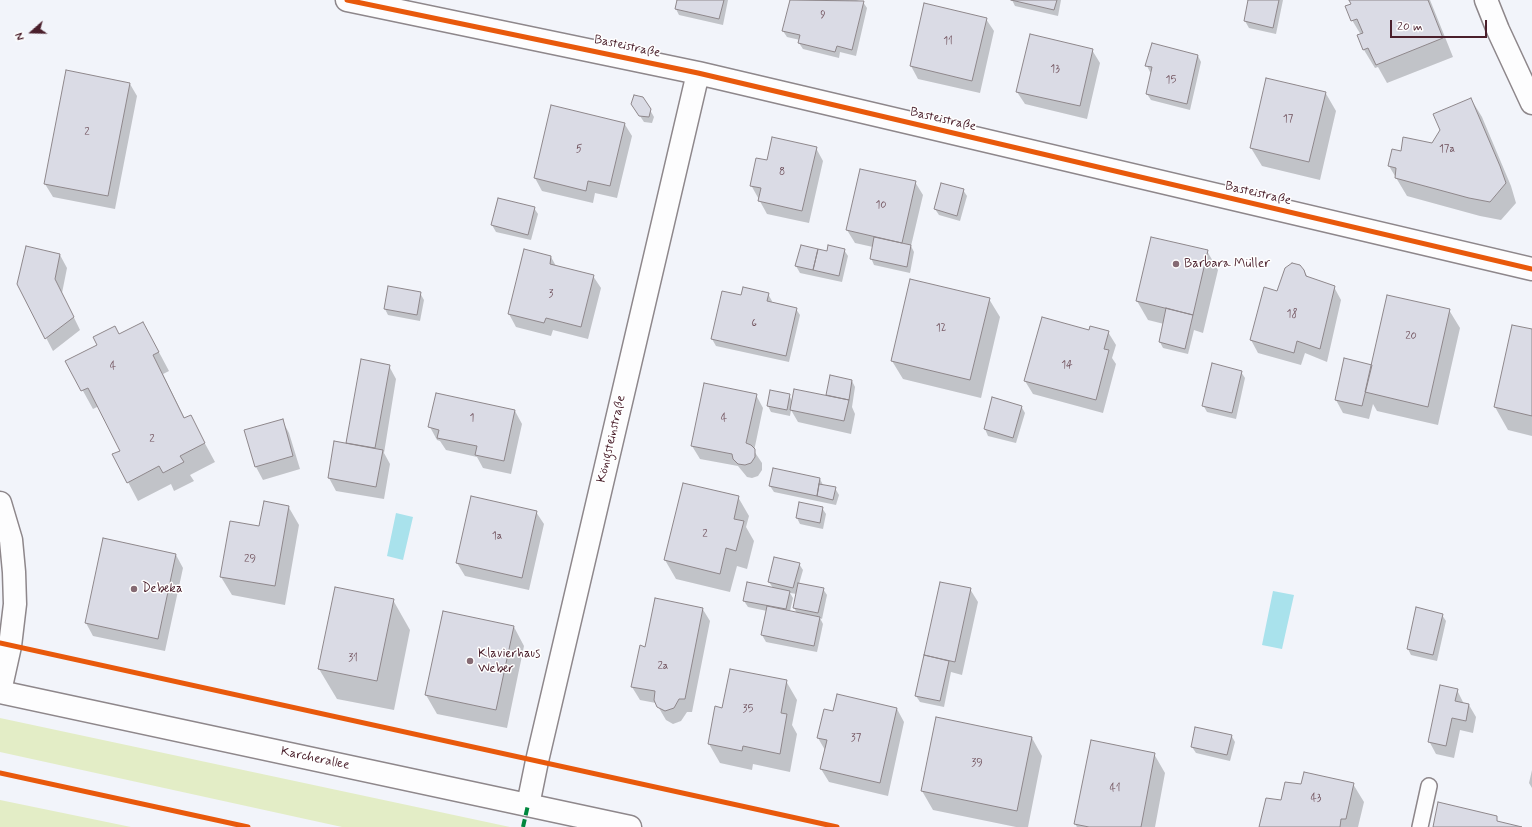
<!DOCTYPE html>
<html>
<head>
<meta charset="utf-8">
<style>
	body { margin:0 }
	#map { position:relative; width:1532px; height:827px; overflow:hidden; background:#f2f4fa; font-family:Mynerve,sans-serif }
	canvas { display:block }
	.north { position:absolute; left:12px; top:12px; width:40px; height:40px; -webkit-text-stroke:3px #fff; paint-order:stroke; rotate:250deg; font-size:11px; font-weight:700; line-height:16px; text-align:center; color:#4a1f2b }
	.north::after { content:''; display:block; margin:auto; width:14px; height:18px; background:#4a1f2b; clip-path:polygon(50% 0,100% 100%,50% 72%,0 100%) }
	.scale { position:absolute; left:1390px; top:20px; width:97px; height:18px; box-sizing:border-box; border:2px solid #4a1f2b; border-top:0; padding-left:5px; font-size:12px; line-height:14px; white-space:nowrap; color:#4a1f2b; -webkit-text-stroke:3px #fff; paint-order:stroke }
</style>
</head>
<body>
<div id="map">
<canvas width="1532" height="827"></canvas>
<div class="north">N</div>
<div class="scale">20 m</div>
</div>
<script>
const c = document.querySelector('canvas').getContext('2d');
c.lineJoin = 'round';
function paint(path, color) { c.fillStyle = color; c.fill(path, 'evenodd'); }
const poly = rows => new Path2D(rows.map(r => 'M' + r).join(''));
function strokePath(path, color, width, dash) { c.strokeStyle = color; c.lineWidth = width; c.lineCap = dash ? 'butt' : 'round'; c.setLineDash(dash || []); c.stroke(path); }
function drawText(font, color, halo, rows, align = 'center') {
  c.font = font + ' Mynerve,sans-serif'; c.lineWidth = 3; c.setLineDash([]); c.textBaseline = 'middle'; c.strokeStyle = halo; c.fillStyle = color; for (const [text, x, y, turn = 0] of rows) {
    c.save(); c.translate(x, y); c.rotate((+turn || 0) * Math.PI / 180); c.textAlign = isNaN(turn) ? turn : align; if (halo) c.strokeText(text, 0, 0); c.fillText(text, 0, 0); c.restore();
  }
}
paint(poly([
	[0,718,510,827,342,827,0,752],
	[0,800,131,827,0,827]
]), '#e3edc6');
paint(poly([
	[396,513,413,517,403,560,387,556],
	[1273,591,1294,595,1282,649,1262,645]
]), '#a9e2ec');
paint(poly([
	[678,0,728,0,723,25,679,15,676,9],
	[791,0,856,0,863,2,867,8,856,56,840,52,839,58,803,49,799,43,800,40,787,37,783,31],
	[1012,0,1061,0,1058,16,1015,6],
	[1249,0,1283,0,1276,34,1249,28,1245,21],
	[1350,0,1430,0,1453,57,1387,83,1378,67,1375,68,1364,50,1361,35,1352,20,1352,4],
	[986,19,994,31,980,93,918,79,911,66],
	[1092,50,1100,63,1087,119,1025,104,1017,92],
	[1198,56,1201,62,1190,110,1151,100,1147,94,1152,72,1150,72,1147,66],
	[130,84,137,96,115,209,53,197,45,184],
	[1325,92,1336,111,1320,180,1262,166,1251,148],
	[1471,99,1482,117,1511,186,1516,203,1501,220,1480,216,1407,196,1389,166,1432,144],
	[551,106,624,123,632,136,617,198,595,193,593,203,542,191,535,178],
	[636,110,650,110,654,117,652,123,644,122],
	[816,148,823,161,809,223,767,214,751,185,768,161],
	[861,170,915,182,923,195,911,246,914,252,910,273,874,265,871,258,873,247,855,243,847,230],
	[963,190,967,196,960,221,939,215,935,209],
	[499,199,534,208,538,214,531,240,496,232,492,225],
	[27,248,60,255,67,268,62,293,80,330,53,351,18,284],
	[525,250,551,257,556,266,593,276,601,288,588,339,553,330,551,336,516,327,509,314],
	[844,250,848,256,842,282,800,273,796,266],
	[1207,251,1218,270,1203,333,1194,330,1188,354,1163,348,1160,342,1164,324,1148,320,1137,301],
	[1304,270,1308,278,1334,287,1341,300,1327,362,1305,353,1301,365,1258,353,1251,340,1277,292],
	[420,293,424,300,420,321,388,315,385,309],
	[768,294,772,301,771,303,796,309,800,315,789,362,716,346,712,339,741,296],
	[989,299,1000,317,981,398,903,379,892,361],
	[1449,310,1460,328,1438,425,1377,411,1373,404,1369,419,1343,413,1336,400,1345,359,1372,366],
	[1532,330,1532,436,1508,430,1495,407],
	[1090,331,1108,332,1116,345,1112,358,1116,364,1103,413,1033,394,1025,381],
	[119,335,153,341,169,371,163,374,185,419,190,416,215,462,190,475,194,481,174,491,171,484,138,501,128,482,122,451,99,406,93,409,67,362],
	[362,361,389,366,396,379,384,453,390,464,384,499,336,491,329,478,347,444],
	[1241,372,1245,378,1236,419,1207,412,1203,405],
	[831,376,852,381,855,387,852,407,855,414,851,434,798,422,791,410,790,416,771,412,768,406,789,395,792,401,827,396],
	[437,394,515,411,522,424,511,474,483,468,477,457,446,450,440,441,437,440,430,427],
	[756,395,763,408,754,451,762,463,762,470,758,476,752,478,747,477,738,466,700,459,692,446],
	[993,399,1021,406,1025,413,1016,443,988,436,985,429],
	[282,420,289,433,300,469,263,480,256,467],
	[820,479,823,485,835,488,839,495,836,505,774,492,770,486],
	[738,497,749,516,746,527,754,541,747,569,737,566,730,592,676,579,665,560],
	[800,503,822,508,826,514,823,529,800,524,797,518],
	[288,506,299,525,285,605,232,595,221,577],
	[536,512,544,524,529,590,465,576,457,563],
	[176,555,183,568,165,651,93,636,86,623],
	[799,564,803,570,799,584,823,589,827,595,822,619,820,618,823,624,817,652,766,642,762,635,767,611,748,607,744,601,773,588,769,582],
	[790,593,797,594,794,608,797,613,790,611,793,598],
	[941,583,970,589,978,602,962,675,951,672,944,707,920,702,916,696],
	[393,600,410,630,394,710,337,699,319,669],
	[702,608,710,621,692,712,687,712,681,721,673,724,666,720,656,703,640,700,632,687,646,648],
	[1442,615,1446,621,1437,661,1411,655,1408,649],
	[514,627,524,646,507,728,437,714,426,695],
	[786,681,797,700,792,725,797,734,790,772,753,764,752,770,720,763,709,744,716,708,723,709],
	[1457,690,1464,704,1469,705,1476,717,1473,733,1460,730,1454,758,1436,754,1429,741],
	[897,709,904,722,888,796,829,782,821,769,825,750,818,738,834,712],
	[1231,735,1235,742,1230,761,1196,753,1192,747],
	[1032,738,1042,756,1028,827,1016,827,933,810,922,791],
	[1154,754,1165,773,1155,827,1077,827,1075,824],
	[1532,770,1532,788,1529,783],
	[1353,784,1364,802,1358,827,1260,827,1282,801,1301,785]
]), '#0003');
const building = poly([
	[677,0,724,0,719,19,675,9,677,0],
	[790,0,864,1,852,50,837,46,835,52,798,43,800,35,782,31,790,0],
	[1011,0,1057,0,1054,10,1011,0],
	[1248,0,1279,0,1273,28,1244,21,1248,0],
	[1349,0,1428,0,1443,38,1376,65,1368,48,1363,50,1357,35,1363,33,1357,19,1351,21,1345,6,1351,4,1349,0],
	[924,3,987,18,972,81,910,66,924,3],
	[1030,34,1093,49,1080,106,1016,92,1030,34],
	[1152,43,1198,55,1187,104,1146,94,1152,67,1145,66,1152,43],
	[66,70,130,83,108,196,44,184,66,70],
	[1266,78,1326,92,1309,162,1250,148,1266,78],
	[634,95,643,97,651,109,649,117,639,116,631,104,634,95],
	[1471,98,1500,166,1506,183,1490,202,1469,198,1395,178,1396,168,1388,166,1392,149,1401,151,1403,137,1432,143,1440,130,1433,114,1471,98],
	[551,105,625,123,610,186,588,181,586,191,534,178,551,105],
	[772,137,817,147,802,211,758,201,761,188,750,186,756,158,767,160,772,137],
	[860,169,916,181,902,243,846,230,860,169],
	[941,183,964,189,957,216,934,209,941,183],
	[498,198,535,207,528,235,491,225,498,198],
	[874,237,911,245,907,267,870,259,874,237],
	[1151,237,1208,250,1193,315,1136,301,1151,237],
	[801,245,818,249,813,270,795,266,801,245],
	[828,245,845,249,839,276,813,270,818,249,827,251,828,245],
	[26,246,60,254,55,279,74,317,45,339,17,284,26,246],
	[524,249,551,256,550,264,594,275,581,327,546,318,544,323,508,314,524,249],
	[1292,263,1300,265,1304,270,1306,276,1335,286,1320,349,1297,341,1294,353,1250,340,1264,287,1277,291,1285,268,1292,263],
	[910,279,990,298,970,380,891,361,910,279],
	[388,286,421,292,417,315,384,309,388,286],
	[743,287,769,293,767,301,797,308,786,356,711,339,722,291,741,295,743,287],
	[1387,295,1450,309,1428,407,1365,392,1387,295],
	[1166,308,1193,315,1185,349,1159,342,1166,308],
	[1042,317,1089,330,1090,326,1109,331,1104,349,1109,350,1096,400,1024,381,1042,317],
	[143,322,159,352,153,355,184,418,191,415,205,443,180,456,184,462,163,473,159,466,127,483,112,454,120,451,88,388,81,391,65,361,97,345,93,337,115,326,119,334,143,322],
	[1512,325,1532,329,1532,416,1494,407,1512,325],
	[1344,358,1372,365,1362,406,1335,400,1344,358],
	[361,359,390,365,375,448,346,443,361,359],
	[1212,363,1242,371,1232,413,1202,406,1212,363],
	[830,375,852,380,849,400,826,395,830,375],
	[704,383,757,394,746,443,751,445,755,449,755,457,751,463,745,465,738,464,733,459,732,454,691,446,704,383],
	[794,389,849,400,844,421,790,410,794,389],
	[770,390,790,394,787,410,767,406,770,390],
	[436,393,515,410,504,461,475,455,477,446,437,438,439,430,428,427,436,393],
	[992,397,1022,406,1013,438,984,429,992,397],
	[283,419,293,456,255,467,244,430,283,419],
	[334,441,383,450,376,487,328,478,334,441],
	[773,468,820,478,817,496,769,486,773,468],
	[683,483,739,496,734,519,744,521,736,551,726,548,720,574,664,560,683,483],
	[819,484,836,487,833,500,817,496,819,484],
	[471,496,537,511,522,578,456,563,471,496],
	[264,501,289,506,275,586,220,577,230,521,259,526,264,501],
	[799,502,823,507,820,523,796,518,799,502],
	[103,538,176,554,158,639,85,623,103,538],
	[774,557,800,563,793,588,768,582,774,557],
	[747,582,790,591,786,609,743,601,747,582],
	[940,582,971,588,955,662,924,655,940,582],
	[798,583,824,588,818,613,793,608,798,583],
	[335,587,394,599,377,681,318,669,335,587],
	[655,598,703,608,685,699,679,699,674,708,665,711,657,707,654,700,655,691,631,687,640,645,645,647,655,598],
	[767,606,820,617,814,646,761,635,767,606],
	[1416,607,1443,614,1433,655,1407,649,1416,607],
	[443,611,514,626,496,710,425,695,443,611],
	[924,655,949,661,940,701,915,696,924,655],
	[730,669,787,680,781,713,787,714,780,754,743,746,742,751,708,744,715,706,722,708,730,669],
	[1440,685,1458,689,1455,701,1469,704,1466,721,1452,718,1446,746,1428,742,1440,685],
	[837,694,897,708,880,783,820,769,827,740,817,738,824,709,833,711,837,694],
	[936,717,1032,737,1017,811,921,791,936,717],
	[1195,727,1232,735,1227,755,1191,747,1195,727],
	[1091,740,1155,753,1141,827,1089,827,1074,824,1091,740],
	[1304,772,1354,783,1346,819,1341,819,1340,827,1259,827,1266,798,1281,800,1285,782,1301,784,1304,772],
	[1438,802,1497,816,1497,821,1522,827,1433,827,1438,802]
]);
paint(building, '#dadbe5');
strokePath(building, '#8e878b', 1);
const lane = poly([
	[1420,827,1429,786]
]);
const street = poly([
	[347,0,698,73,1532,269],
	[1486,0,1498,30,1532,103],
	[0,503,11,540,14,572,15,604,10,646,0,691],
	[528,805,537,761,698,73]
]);
const secondary = poly([
	[0,692,630,827]
]);
strokePath(lane, '#8e878b', 18);
strokePath(street, '#8e878b', 25);
strokePath(secondary, '#8e878b', 25);
strokePath(lane, '#fdfdfe', 15);
strokePath(street, '#fdfdfe', 22);
strokePath(secondary, '#fdfdfe', 22);
strokePath(poly([
	[523,827,528,805]
]), '#00873e', 4, [8, 4]);
strokePath(poly([
	[347,0,698,73,1532,269],
	[0,643,837,827],
	[0,773,248,827]
]), '#e8590c', 5);
for (const [x, y, r, color] of [
	[1176,264,4,"#856a73"],
	[134,589,4,"#856a73"],
	[470,661,4,"#856a73"]
]) { const dot = new Path2D(); dot.arc(x, y, r, 0, 2 * Math.PI); c.fillStyle = color; c.fill(dot); strokePath(dot, '#fff', 1.5); }
drawText('11px', '#70515c', null, [
	["9",823,16],
	["11",948,42],
	["13",1055,70],
	["15",1171,81],
	["17",1288,120],
	["2",87,133],
	["5",579,150],
	["17a",1447,150],
	["8",782,173],
	["10",881,206],
	["3",551,295],
	["18",1292,315],
	["6",754,324],
	["12",941,329],
	["20",1411,337],
	["14",1067,366],
	["4",113,367],
	["1",472,419],
	["4",724,419],
	["2",152,440],
	["2",705,535],
	["1a",497,537],
	["29",250,560],
	["31",353,659],
	["2a",663,667],
	["35",748,710],
	["37",856,739],
	["39",977,764],
	["41",1115,789],
	["43",1316,799]
]);
drawText('13px', '#4a1f2b', '#fff', [
	["Basteistraße",627,47,12],
	["Basteistraße",943,120,13],
	["Basteistraße",1258,194,13],
	["Königsteinstraße",612,439,-77],
	["Karcherallee",315,759,12]
]);
drawText('13px', '#4a1f2b', '#fff', [
	["Barbara Müller",1184,264],
	["Debeka",142,589],
	["Klavierhaus",478,654],
	["Weber",478,669]
], 'left');
</script>
</body>
</html>
